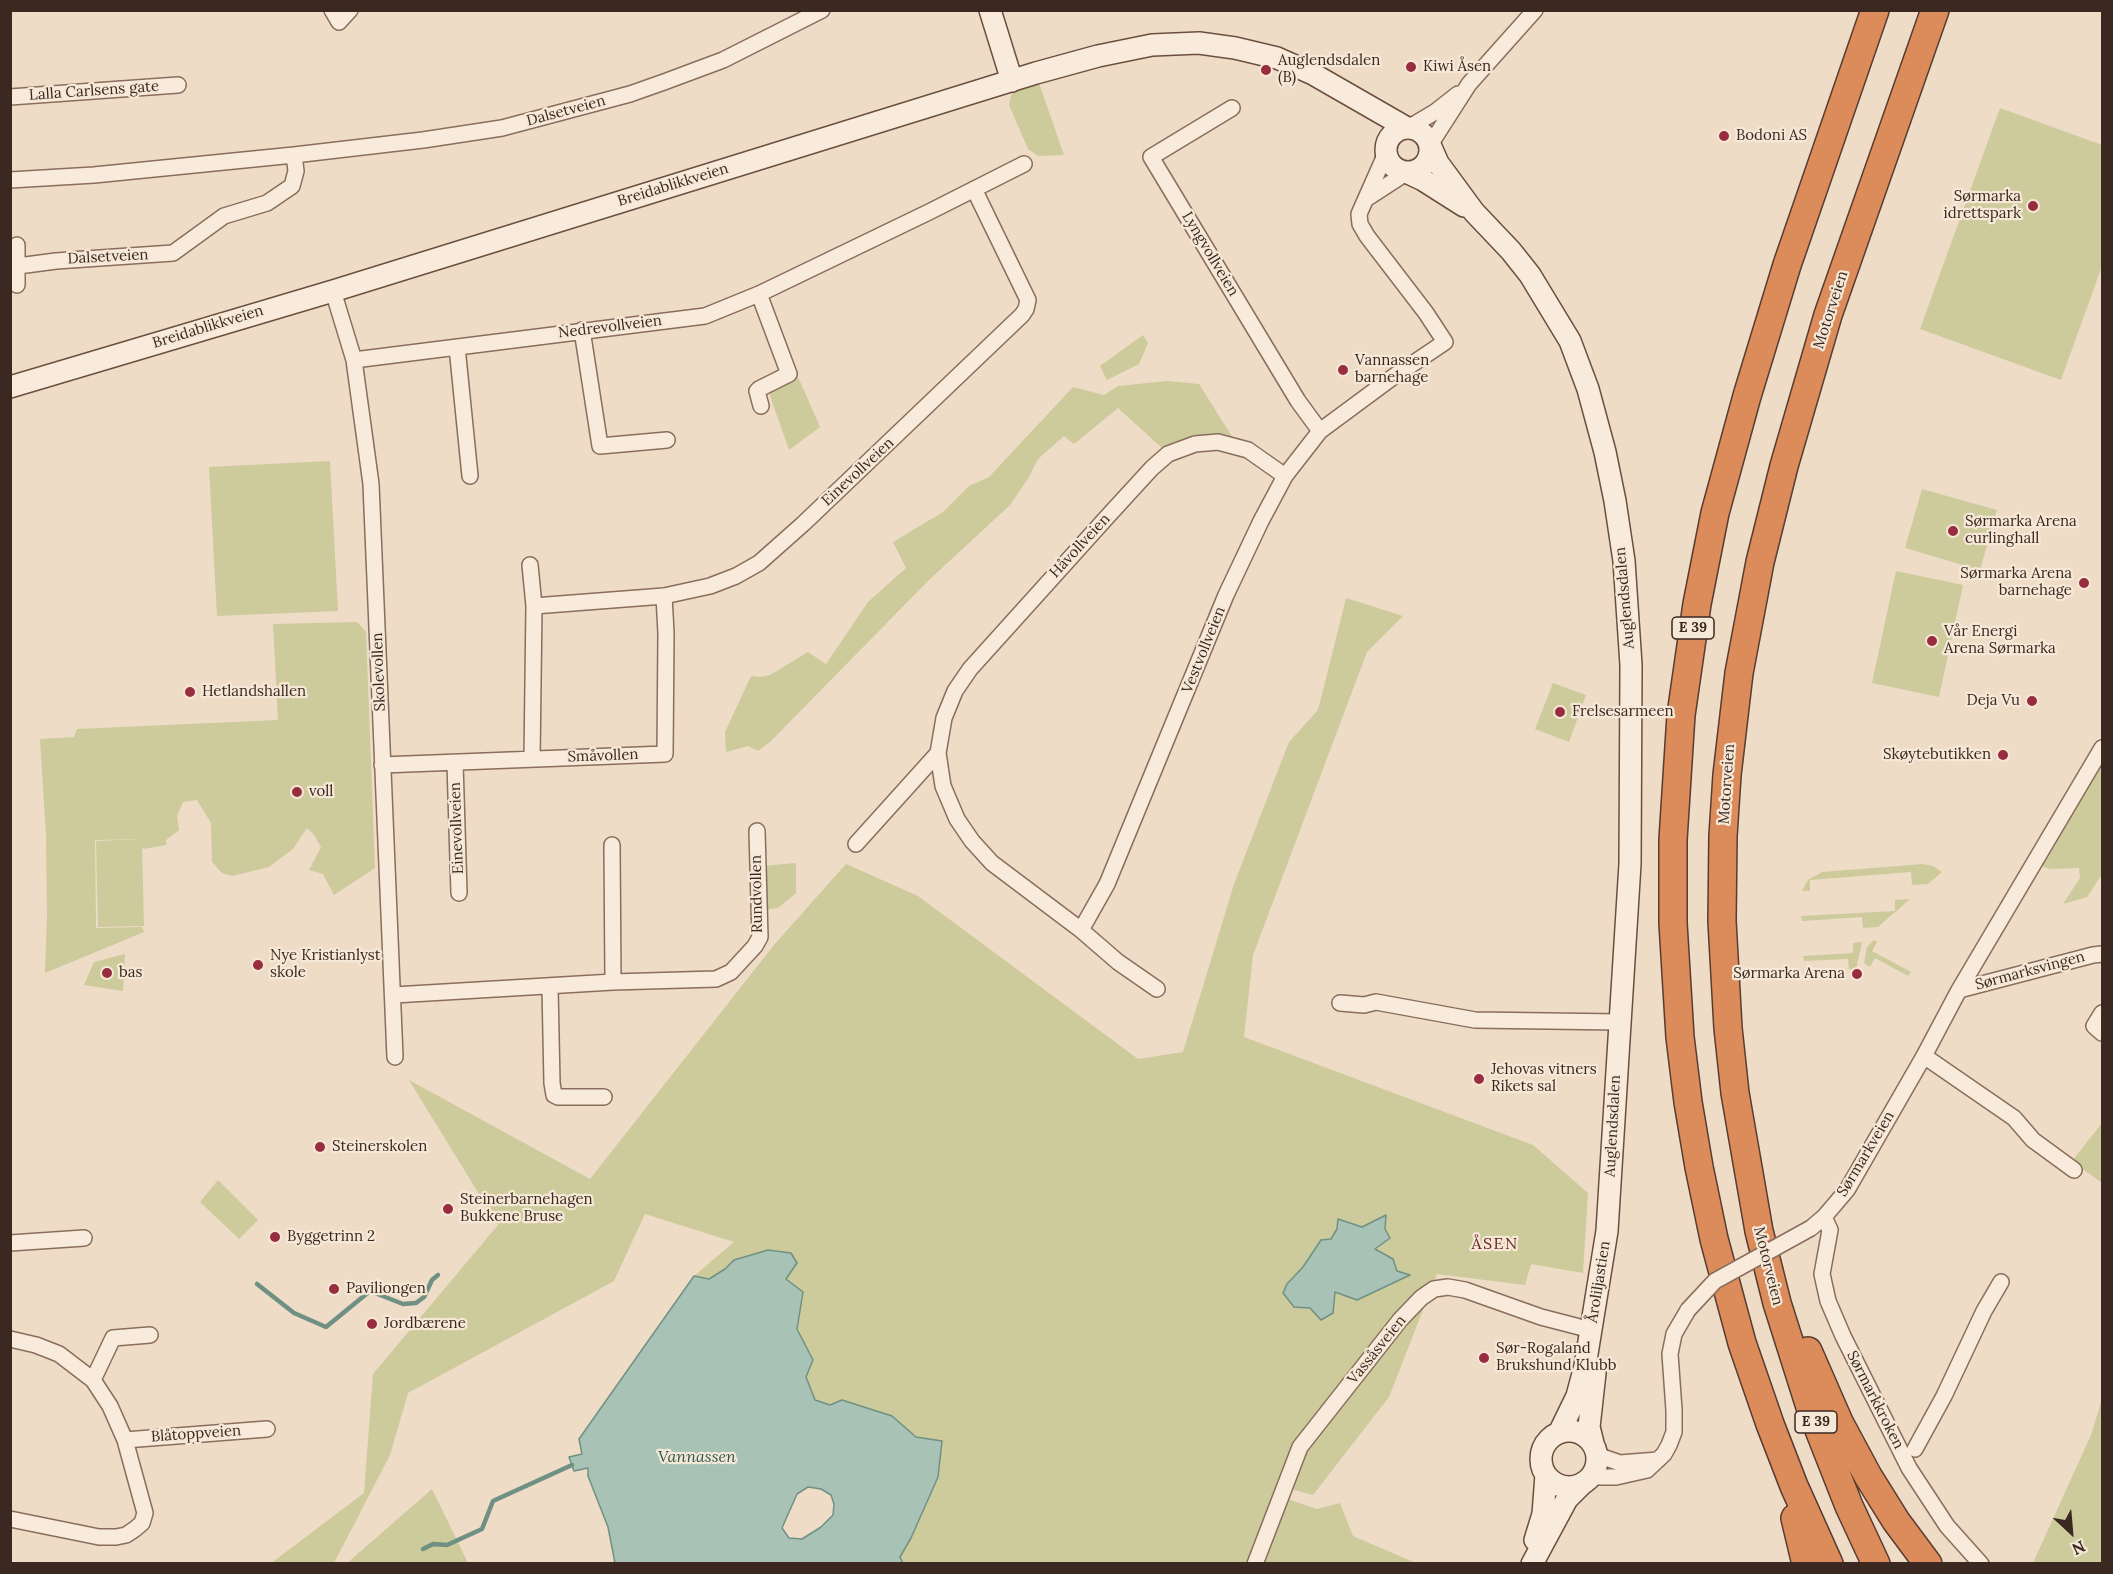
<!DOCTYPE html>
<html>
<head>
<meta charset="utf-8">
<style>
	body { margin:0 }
	#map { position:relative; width:2113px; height:1574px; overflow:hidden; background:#eedcc7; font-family:Lora,serif }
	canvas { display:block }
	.frame { position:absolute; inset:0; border:12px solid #3b2820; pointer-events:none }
	.north { position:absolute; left:2041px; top:1502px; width:60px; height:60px; -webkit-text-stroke:4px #f6e8d7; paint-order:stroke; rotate:154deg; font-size:16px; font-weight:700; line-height:24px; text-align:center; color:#3b2820 }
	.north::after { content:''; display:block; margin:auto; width:21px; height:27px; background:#3b2820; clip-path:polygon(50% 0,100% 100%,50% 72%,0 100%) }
</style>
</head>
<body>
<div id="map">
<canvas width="2113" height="1574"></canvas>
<div class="frame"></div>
<div class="north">N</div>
</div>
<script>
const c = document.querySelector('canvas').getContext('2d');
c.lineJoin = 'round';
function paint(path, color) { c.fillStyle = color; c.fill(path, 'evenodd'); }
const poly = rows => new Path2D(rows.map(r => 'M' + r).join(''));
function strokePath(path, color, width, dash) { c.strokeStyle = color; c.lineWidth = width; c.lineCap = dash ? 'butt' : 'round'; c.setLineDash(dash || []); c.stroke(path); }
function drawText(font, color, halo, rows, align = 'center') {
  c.font = font + ' Lora,serif'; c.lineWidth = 4.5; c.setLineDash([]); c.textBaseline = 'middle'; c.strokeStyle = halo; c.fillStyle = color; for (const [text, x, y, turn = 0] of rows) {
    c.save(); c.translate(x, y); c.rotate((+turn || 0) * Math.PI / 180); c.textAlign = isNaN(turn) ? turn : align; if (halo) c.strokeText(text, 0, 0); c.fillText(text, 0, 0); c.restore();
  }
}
paint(poly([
	[1039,83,1064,155,1038,156,1028,149,1009,105,1011,95,1016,89],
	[2000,108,2102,145,2102,266,2061,380,1920,329],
	[1143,335,1148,343,1139,364,1107,380,1100,366],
	[798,377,820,427,789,450,768,390],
	[1167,381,1199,384,1233,438,1220,435,1194,436,1162,448,1118,408,1074,444,1064,436,1038,459,1029,477,1010,505,929,580,770,742,758,751,748,746,726,752,725,732,751,676,761,677,770,675,808,652,826,664,868,602,906,568,893,542,943,512,969,486,989,477,1073,387,1104,395,1118,386],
	[330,461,338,611,217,616,209,467],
	[1922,489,1997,510,1980,570,1905,548],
	[1896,571,1963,585,1939,697,1872,683],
	[1346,598,1403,616,1367,652,1253,955,1244,1037,1533,1145,1588,1193,1583,1273,1531,1264,1525,1285,1437,1274,1389,1397,1313,1495,1276,1485,1249,1563,903,1563,900,1558,911,1538,938,1477,916,1437,892,1416,842,1400,830,1405,815,1400,806,1377,813,1360,797,1329,803,1292,734,1260,725,1269,709,1279,694,1276,734,1242,645,1214,614,1281,408,1393,390,1455,334,1563,270,1564,364,1493,373,1374,498,1225,409,1080,590,1179,774,945,846,864,918,896,1138,1059,1183,1052,1234,884,1289,742,1318,710],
	[1362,1227,1375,1249,1397,1271,1409,1276,1335,1291,1322,1320,1287,1284,1303,1267,1321,1240,1331,1239,1337,1229],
	[357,622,366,632,375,868,334,895,323,874,309,870,321,847,314,835,307,828,293,849,269,867,232,876,222,873,212,862,211,823,197,800,183,802,177,816,179,830,166,840,166,845,143,849,142,845,144,926,98,927,96,841,142,839,95,840,96,928,142,927,144,932,45,973,47,917,46,835,40,739,74,737,77,729,278,720,273,624],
	[1553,683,1586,695,1569,742,1535,729],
	[2102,760,2102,874,2087,897,2063,904,2080,878,2079,868,2050,869,2039,865],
	[796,863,796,893,778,908,763,910,761,866],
	[1923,864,1933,866,1942,872,1928,884,1912,885,1911,872,1810,880,1810,891,1802,891,1808,880,1822,872],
	[1910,899,1878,927,1863,928,1862,917,1802,921,1801,916,1895,911,1895,900],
	[1874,940,1877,942,1872,951,1911,972,1908,976,1875,958,1870,967,1864,963,1867,947],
	[1862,942,1856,969,1849,969,1848,959,1804,961,1803,956,1853,953,1853,943],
	[125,954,123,991,84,985,94,962],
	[2102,1123,2102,1183,2072,1161],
	[218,1180,258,1220,239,1239,200,1202],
	[2102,1399,2102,1563,2033,1563,2091,1435],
	[432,1489,468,1563,346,1564],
	[1288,1499,1317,1509,1340,1503,1353,1536,1416,1563,1265,1563]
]), '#cdca9b');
const water = poly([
	[1386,1215,1385,1229,1390,1238,1375,1249,1393,1259,1397,1271,1410,1275,1357,1300,1335,1292,1333,1313,1321,1320,1310,1308,1294,1307,1283,1293,1287,1284,1303,1267,1321,1240,1331,1239,1337,1229,1338,1219,1362,1227,1386,1215],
	[768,1250,791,1253,797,1263,786,1279,803,1292,797,1329,813,1360,806,1377,815,1400,830,1405,842,1400,892,1416,916,1437,942,1441,938,1477,911,1538,900,1557,903,1563,615,1563,608,1527,588,1476,588,1468,574,1471,569,1457,582,1454,579,1439,694,1276,709,1279,725,1269,734,1260,768,1250],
	[808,1487,821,1489,831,1495,834,1504,833,1515,821,1527,802,1539,789,1538,782,1528,797,1494,808,1487]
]);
paint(water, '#a8c2b6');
strokePath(water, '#6f9183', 1.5);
strokePath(poly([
	[257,1284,294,1313,326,1327,370,1291,403,1304,416,1303,424,1297,432,1280,438,1275],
	[423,1549,433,1544,447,1545,482,1529,493,1501,572,1465]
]), '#6f9183', 4.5);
const street = poly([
	[332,10,339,22,350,10],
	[10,97,178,85],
	[1232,108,1151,157,1298,401,1320,431],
	[1408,128,1435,112,1458,94],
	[1430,145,1469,84,1535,10],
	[10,180,94,175,294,155,423,140,502,128,630,94,664,82,723,60,822,10],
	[1366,199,1406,173],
	[17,245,17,285],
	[18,266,56,261,173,253,224,216,267,203,292,186,296,171,294,155],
	[333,291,354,360,371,484,395,1057],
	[759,294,789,374,759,389,757,391,761,406],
	[582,330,600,446,667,440],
	[457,347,470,476],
	[354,360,705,316,759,294,929,212,1024,164],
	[530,565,534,606],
	[532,758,534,606,664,596,710,586,736,576,759,563,803,524,1022,315,1026,309,1028,300,974,189],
	[455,763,459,893],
	[382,765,665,754,666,633,664,596],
	[856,844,938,753],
	[612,845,613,982],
	[1081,930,1107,884,1226,595,1261,521,1285,476,1320,431,1393,377,1445,342,1426,313,1367,236,1360,224,1359,214,1386,153],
	[550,987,552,1083,554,1095,558,1097,604,1097],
	[1157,989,1118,962,1081,930,992,863,972,841,957,819,943,786,938,753,944,718,955,691,970,669,1108,516,1152,468,1168,454,1195,444,1218,442,1248,450,1285,476],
	[1959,990,2093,955,2102,954],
	[394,995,613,982,716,979,731,972,755,946,760,937,757,831],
	[1340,1003,1364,1005,1376,1002,1475,1020,1619,1022],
	[2102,1013,2094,1026,2102,1033],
	[1924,1056,2014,1118,2033,1140,2074,1170],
	[1824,1217,1830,1230,1822,1274,1828,1301,1843,1336,1909,1468,1947,1526,1981,1564],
	[1811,1228,1824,1217,1847,1190,1924,1056,1959,990,2102,748],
	[10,1243,84,1238],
	[10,1339,36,1345,59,1354,93,1380,110,1406,125,1440,145,1513,142,1523,135,1529,126,1535,116,1537,99,1537,10,1519],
	[93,1380,113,1338,150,1335],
	[125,1440,267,1429],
	[1915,1449,1944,1396,1984,1311,2001,1282],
	[1597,1455,1620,1463,1658,1460],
	[1590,1477,1616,1477,1647,1470,1664,1454,1669,1445,1674,1432,1674,1410,1670,1354,1674,1334,1688,1310],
	[1255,1564,1300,1447,1400,1320,1421,1298,1434,1289,1448,1287,1465,1290,1541,1317,1591,1330]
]);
const secondary = poly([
	[990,10,1012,81],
	'1386 150a22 22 0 1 1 44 0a22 22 0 1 1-44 0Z',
	[1431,147,1438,163,1474,212,1511,251,1530,275,1570,341,1588,389,1605,452,1615,501,1624,561,1631,665,1630,864,1607,1231,1585,1366,1577,1396,1559,1433],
	[1408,173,1423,180,1464,206],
	[10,387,333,291,1036,73,1098,56,1152,45,1199,43,1235,48,1277,58,1313,74,1407,128],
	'1541 1459a28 28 0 1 1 56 0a28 28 0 1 1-56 0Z',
	[1593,1443,1589,1427,1595,1373],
	[1535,1540,1543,1514,1546,1475],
	[1532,1564,1567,1499,1583,1483]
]);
const highway = poly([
	[1808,1351,1839,1422,1868,1476,1896,1521,1928,1564],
	[1795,1518,1806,1564],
	[1829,1564,1794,1486,1770,1424,1742,1343,1714,1239,1699,1167,1688,1102,1680,1037,1673,923,1673,840,1681,715,1697,604,1715,513,1747,396,1787,265,1875,10],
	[1876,1564,1849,1506,1810,1407,1777,1303,1759,1231,1735,1093,1728,1028,1722,921,1723,836,1727,775,1739,673,1760,562,1784,466,1828,315,1935,10]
]);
strokePath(street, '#8a6d5c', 18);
strokePath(secondary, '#6c4e3f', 24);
strokePath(highway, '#583c30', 30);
strokePath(street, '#f9ebdb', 15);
strokePath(secondary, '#f9ebdb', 21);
strokePath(highway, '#dc8c5a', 27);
const streetBridge = poly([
	[1688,1310,1715,1281,1811,1228]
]);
strokePath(streetBridge, '#8a6d5c', 18, []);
strokePath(streetBridge, '#f9ebdb', 15);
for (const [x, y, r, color] of [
	[1411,67,6,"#992d40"],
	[1266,70,6,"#992d40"],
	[1724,136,6,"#992d40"],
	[2033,206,6,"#992d40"],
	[1343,370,6,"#992d40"],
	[1953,531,6,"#992d40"],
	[2084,583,6,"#992d40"],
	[1932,641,6,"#992d40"],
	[190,692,6,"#992d40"],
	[2032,701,6,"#992d40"],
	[1560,712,6,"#992d40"],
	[2003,755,6,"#992d40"],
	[297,792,6,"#992d40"],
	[258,965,6,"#992d40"],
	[107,973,6,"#992d40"],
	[1857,974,6,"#992d40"],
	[1479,1079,6,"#992d40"],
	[320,1147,6,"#992d40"],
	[448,1209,6,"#992d40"],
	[275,1237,6,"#992d40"],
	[334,1289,6,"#992d40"],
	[372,1324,6,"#992d40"],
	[1484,1358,6,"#992d40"]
]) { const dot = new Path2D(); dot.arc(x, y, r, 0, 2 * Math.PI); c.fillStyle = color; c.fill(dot); strokePath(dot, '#f6e8d7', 2); }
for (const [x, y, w] of [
	[1693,628,42],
	[1816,1422,42]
]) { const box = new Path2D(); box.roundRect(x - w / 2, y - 11, w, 22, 4.5); c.fillStyle = '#f6e8d7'; c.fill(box); strokePath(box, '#3b2820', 1.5); }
drawText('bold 14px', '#3b2820', null, [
	["E 39",1693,628],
	["E 39",1816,1422]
]);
drawText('15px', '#3b2820', '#f6e8d7', [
	["Auglendsdalen",1278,61],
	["(B)",1278,78],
	["Kiwi Åsen",1423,67],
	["Bodoni AS",1736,136],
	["Sørmarka",2021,197,"right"],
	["idrettspark",2021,214,"right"],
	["Vannassen",1355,361],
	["barnehage",1355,378],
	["Sørmarka Arena",1965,522],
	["curlinghall",1965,539],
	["Sørmarka Arena",2072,574,"right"],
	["barnehage",2072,591,"right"],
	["Vår Energi",1944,632],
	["Arena Sørmarka",1944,649],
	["Hetlandshallen",202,692],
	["Deja Vu",2020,701,"right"],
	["Frelsesarmeen",1572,712],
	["Skøytebutikken",1991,755,"right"],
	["voll",309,792],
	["Nye Kristianlyst",270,956],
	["skole",270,973],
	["bas",119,973],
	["Sørmarka Arena",1845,974,"right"],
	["Jehovas vitners",1491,1070],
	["Rikets sal",1491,1087],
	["Steinerskolen",332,1147],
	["Steinerbarnehagen",460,1200],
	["Bukkene Bruse",460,1217],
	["Byggetrinn 2",287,1237],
	["Paviliongen",346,1289],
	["Jordbærene",384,1324],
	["Sør-Rogaland",1496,1349],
	["Brukshund Klubb",1496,1366]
], 'left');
drawText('15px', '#3b2820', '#f6e8d7', [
	["Lalla Carlsens gate",94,91,-4],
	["Dalsetveien",566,111,-15],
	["Breidablikkveien",673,185,-17],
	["Lyngvollveien",1210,254,59],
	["Dalsetveien",108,257,-3],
	["Motorveien",1831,310,-72],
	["Breidablikkveien",208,327,-17],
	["Nedrevollveien",610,327,-7],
	["Einevollveien",858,472,-43],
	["Håvollveien",1080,546,-47],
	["Auglendsdalen",1625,598,-95],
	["Vestvollveien",1204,650,-68],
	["Skolevollen",379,672,-92],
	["Småvollen",603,756,-2],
	["Motorveien",1727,784,-86],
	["Einevollveien",457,828,-92],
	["Rundvollen",757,894,-91],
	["Sørmarksvingen",2030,971,-15],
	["Auglendsdalen",1613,1126,-87],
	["Sørmarkveien",1866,1154,-59],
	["Motorveien",1768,1266,76],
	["Åroliljastien",1599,1282,-81],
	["Vassåsveien",1377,1350,-51],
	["Sørmarkkroken",1875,1400,63],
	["Blåtoppveien",196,1434,-4]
]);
c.letterSpacing = '1.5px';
drawText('16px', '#672220', '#f6e8d7', [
	["ÅSEN",1495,1244]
]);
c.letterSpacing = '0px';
drawText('italic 16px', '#2f5a50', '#f6e8d7', [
	["Vannassen",697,1457]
]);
</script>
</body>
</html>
